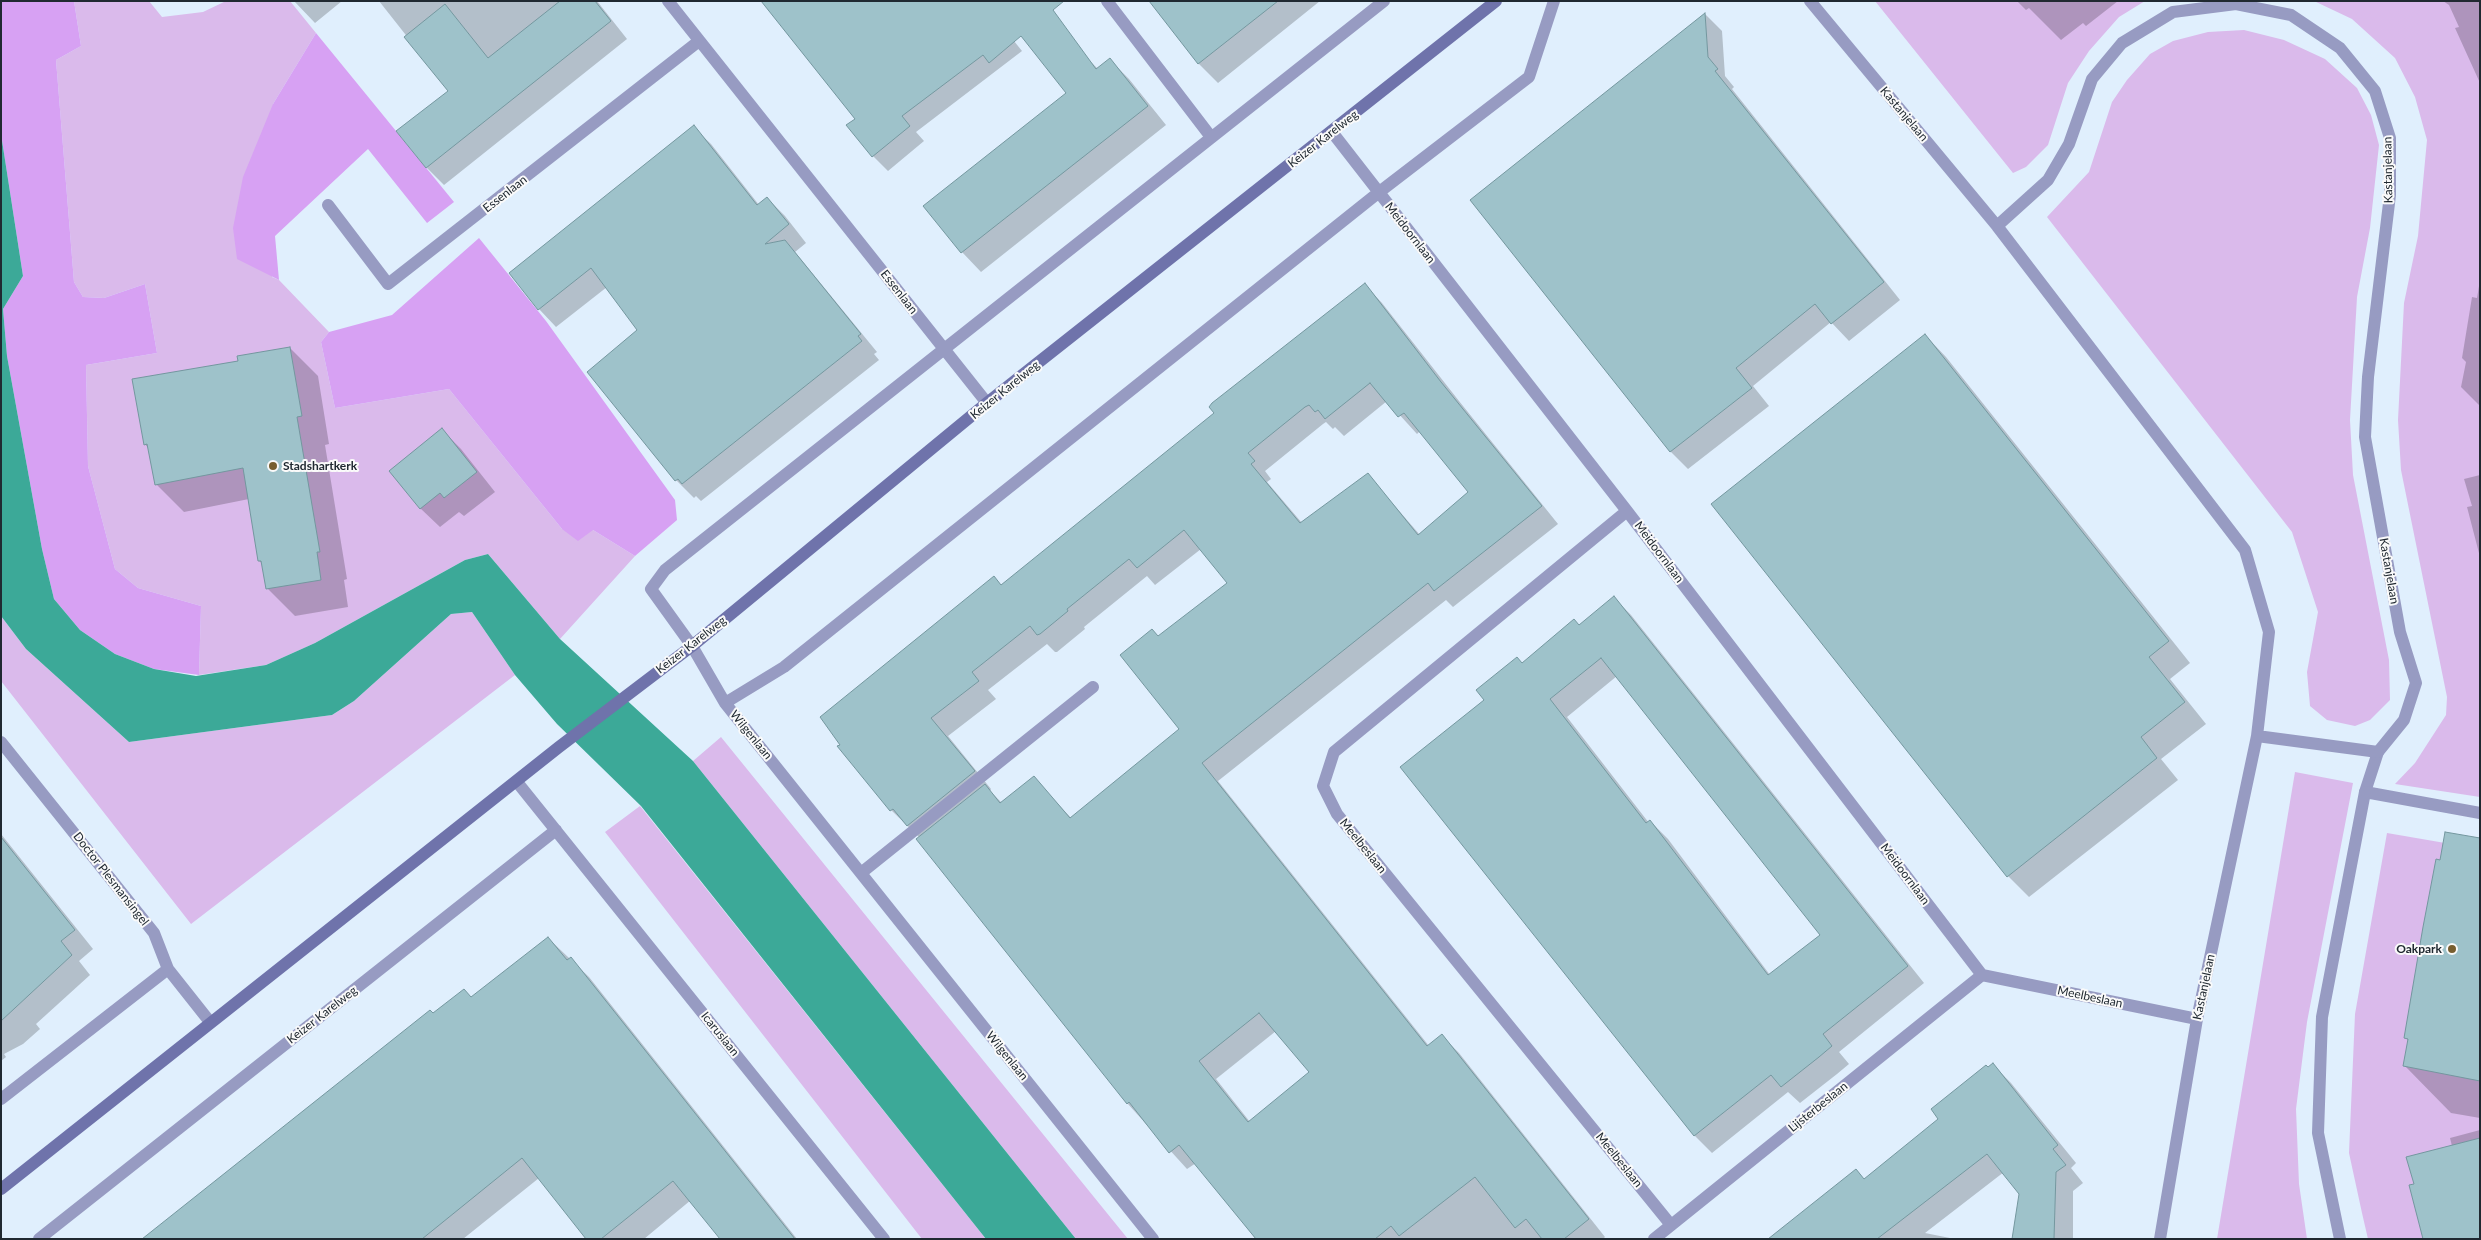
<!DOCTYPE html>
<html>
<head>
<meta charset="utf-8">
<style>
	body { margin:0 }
	#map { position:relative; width:2481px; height:1240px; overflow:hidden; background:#e0effd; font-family:Lato,sans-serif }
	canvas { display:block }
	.frame { position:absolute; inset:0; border:2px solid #202931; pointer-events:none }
</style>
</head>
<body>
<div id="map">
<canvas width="2481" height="1240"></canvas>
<div class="frame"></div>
</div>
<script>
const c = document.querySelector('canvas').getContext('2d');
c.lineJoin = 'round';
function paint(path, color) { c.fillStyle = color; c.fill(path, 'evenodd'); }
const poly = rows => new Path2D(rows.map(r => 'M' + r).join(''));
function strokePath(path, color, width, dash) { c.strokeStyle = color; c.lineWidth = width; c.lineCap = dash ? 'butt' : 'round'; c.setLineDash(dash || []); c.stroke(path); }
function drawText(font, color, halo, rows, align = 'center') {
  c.font = font + ' Lato,sans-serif'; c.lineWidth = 4; c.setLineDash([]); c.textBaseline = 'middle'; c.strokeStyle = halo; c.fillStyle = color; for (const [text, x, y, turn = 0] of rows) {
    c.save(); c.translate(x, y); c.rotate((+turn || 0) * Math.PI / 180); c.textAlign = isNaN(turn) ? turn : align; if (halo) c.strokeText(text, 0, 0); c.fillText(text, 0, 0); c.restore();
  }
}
paint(poly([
	[74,1,149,1,162,17,203,12,226,1,290,1,316,33,273,104,272,277,279,280,329,332,321,342,335,408,449,389,562,529,593,530,635,556,560,639,488,554,465,560,315,643,266,665,199,675,201,606,138,588,115,569,88,466,86,365,157,353,145,284,104,298,83,297,74,282,56,60,81,46],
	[1875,1,2145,1,2119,17,2089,51,2068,83,2048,145,2026,167,2013,173],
	[2314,1,2480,1,2480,797,2395,784,2415,763,2446,715,2447,697,2401,470,2398,420,2404,303,2418,236,2427,140,2415,97,2395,58,2352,19],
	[2244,30,2284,40,2325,59,2357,88,2371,115,2379,145,2370,228,2357,297,2350,420,2353,475,2389,660,2390,700,2370,720,2355,726,2327,720,2310,706,2307,672,2318,612,2292,532,2047,217,2089,172,2112,102,2127,80,2150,54,2173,41,2208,32],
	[472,612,515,675,191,924,1,681,1,616,26,649,129,742,332,715,354,701,451,614],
	[721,737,1128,1239,1076,1239,693,761],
	[2295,772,2353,783,2307,1022,2296,1109,2299,1184,2307,1239,2217,1239],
	[640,806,986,1239,922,1239,605,832],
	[2387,833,2480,849,2480,1239,2368,1239,2362,1213,2349,1153,2355,1014]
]), '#dabaeb');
paint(poly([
	[1,1,74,1,81,46,56,60,74,282,83,297,104,298,145,284,157,353,86,365,88,466,115,569,138,588,201,606,199,675,154,669,115,654,80,630,54,599,42,549,7,356,3,309,23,276,1,134],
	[316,33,454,202,427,223,368,149,275,236,279,280,237,259,233,228,243,177,273,104],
	[479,238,546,321,675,500,677,520,635,556,593,530,578,541,562,529,449,389,335,408,321,342,329,332,392,315]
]), '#d7a1f3');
paint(poly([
	[1,134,23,276,3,309,7,356,42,549,54,599,80,630,115,654,154,669,196,676,266,665,315,643,465,560,488,554,560,639,693,761,1076,1239,986,1239,641,806,557,724,515,675,472,612,451,614,354,701,332,715,129,742,26,649,1,616]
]), '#3ca998');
paint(poly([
	[294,1,342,1,315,23],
	[379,1,597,1,627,39,444,185,427,168,450,91],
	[982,1,1022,51,916,132,924,141,888,171,873,156,857,119],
	[1157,1,1320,1,1218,83,1199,64,1153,5],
	[2017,1,2118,1,2086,26,2083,23,2061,40,2029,8,2026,10],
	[2443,1,2480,1,2480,83,2455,28,2459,27,2449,5],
	[1705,14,1722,31,1725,76,1734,87,1732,89,1900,300,1849,341,1831,322,1753,386,1769,406,1688,469,1671,452,1471,201],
	[1086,57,1098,69,1110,60,1129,79,1166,125,981,272,962,252,925,206,1068,93],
	[693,127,711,144,759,205,767,198,785,216,806,243,795,252,877,352,874,354,879,360,701,501,696,496,694,498,676,480,589,372,639,330,607,287,556,327,539,309],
	[2480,280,2480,406,2461,387,2466,362,2462,358,2472,297,2477,298],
	[1365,285,1382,303,1459,401,1558,524,1453,607,1446,600,1218,781,1429,1046,1442,1036,1459,1053,1605,1237,1603,1239,1256,1239,1196,1163,1187,1169,1127,1103,920,838,891,810,840,747,994,578,1002,586,1216,413],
	[1387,401,1417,434,1420,431,1470,492,1420,535,1368,475,1302,523,1267,482,1271,479,1265,471,1323,424,1326,422,1333,429,1335,427,1344,436],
	[1201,549,1228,583,1159,637,1181,730,1071,818,1034,778,1002,803,990,791,991,789,948,736,996,699,988,690,1047,644,1055,652,1057,652,1085,629,1084,627,1147,576,1155,585],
	[1276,1031,1311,1072,1250,1122,1216,1079],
	[1925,335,1946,357,2190,663,2170,679,2206,724,2161,759,2178,780,2029,897,2008,876],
	[290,348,318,376,329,444,325,445,347,579,344,580,348,607,295,616,267,588,263,564,259,561,249,499,184,512,156,484,149,449,145,444,239,363],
	[442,430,461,449,495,492,464,516,459,512,440,527,420,508],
	[2480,475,2480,557,2467,507,2472,506,2464,479],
	[1614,598,1631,615,1924,983,1839,1052,1849,1064,1837,1074,1800,1103,1788,1092,1712,1153,1695,1136,1402,767,1486,701,1522,664,1579,626],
	[1617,676,1822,935,1770,975,1668,839,1650,821,1649,823,1567,717],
	[1,834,93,949,79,961,90,975,36,1024,40,1029,23,1044,4,1054,6,1057,1,1061],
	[2480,840,2480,1118,2451,1113,2405,1066,2409,1041,2405,1037,2441,861],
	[548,938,589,977,797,1239,722,1239,691,1200,644,1239,588,1239,539,1178,463,1239,144,1239,433,1015,471,998],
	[1993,1065,2011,1083,2076,1163,2071,1168,2083,1183,2073,1191,2073,1239,2013,1239,2021,1194,2004,1172,1925,1233,1955,1239,1770,1239,1865,1180,1940,1119],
	[2480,1130,2480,1239,2415,1185,2452,1146,2450,1138]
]), '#0003');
const building = poly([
	[560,1,595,1,611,21,426,168,396,131,448,91,404,37,445,4,488,58,560,1],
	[761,1,1064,1,1053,10,1096,69,1110,58,1148,106,961,253,923,206,1066,93,1021,36,989,63,983,55,902,116,910,126,872,157,846,125,855,119,761,1],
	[1149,1,1278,1,1198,64,1149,1],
	[1705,13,1708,57,1718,69,1715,71,1884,282,1831,324,1815,304,1736,368,1752,388,1670,452,1470,200,1705,13],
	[694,125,757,205,767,197,789,224,765,244,785,240,861,334,858,336,862,341,682,484,678,479,675,481,587,372,637,330,591,268,538,310,509,273,694,125],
	[1365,283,1441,382,1542,506,1434,591,1428,583,1202,763,1427,1046,1442,1034,1589,1219,1564,1239,1542,1239,1526,1219,1515,1228,1475,1177,1399,1236,1391,1226,1375,1239,1256,1239,1179,1145,1169,1153,1129,1102,1127,1104,916,839,985,784,1000,803,1034,776,1070,818,1179,729,1120,655,1152,629,1158,636,1227,583,1184,530,1137,568,1129,559,1067,609,1068,611,1040,634,1037,635,1030,626,972,672,979,681,931,718,975,771,907,826,893,809,890,811,837,746,840,745,820,717,994,576,1001,585,1214,413,1209,407,1212,403,1365,283],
	[1370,383,1398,417,1404,413,1468,492,1418,535,1368,473,1300,523,1251,464,1255,461,1248,453,1305,407,1309,405,1315,412,1318,410,1325,419,1370,383],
	[1259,1013,1309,1072,1248,1122,1199,1061,1259,1013],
	[1925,334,2169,641,2149,657,2185,702,2141,737,2157,758,2007,877,1711,504,1925,334],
	[290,347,302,416,297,417,320,552,317,552,321,580,266,589,261,561,258,561,243,468,155,485,147,444,144,445,132,379,238,361,237,356,290,347],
	[442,428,477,472,444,498,440,493,420,509,389,471,442,428],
	[1614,596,1908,966,1823,1034,1832,1046,1819,1057,1781,1087,1771,1075,1694,1136,1400,767,1484,700,1476,690,1517,657,1522,663,1574,619,1579,625,1614,596],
	[1601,658,1820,935,1768,975,1650,820,1646,823,1550,699,1601,658],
	[2445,832,2480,838,2480,1081,2403,1066,2408,1039,2404,1038,2423,927,2436,859,2440,860,2445,832],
	[1,837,75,930,61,941,72,955,1,1021,1,837],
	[548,937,567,960,571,957,795,1239,720,1239,673,1181,601,1239,586,1239,522,1158,422,1239,142,1239,430,1010,433,1013,464,989,471,997,548,937],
	[1993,1063,2058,1145,2053,1149,2066,1165,2056,1172,2054,1239,2012,1239,2019,1194,1987,1154,1877,1239,1768,1239,1856,1169,1864,1179,1938,1119,1931,1109,1986,1065,1988,1067,1993,1063],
	[2480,1138,2480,1239,2423,1239,2409,1185,2414,1184,2406,1157,2480,1138]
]);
paint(building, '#9ec2ca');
strokePath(building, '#74979f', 1);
strokePath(poly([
	[1107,1,1211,137],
	[2365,792,2378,752]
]), '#979bc2', 12);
strokePath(poly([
	[668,1,987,403],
	[1810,1,1997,226,2245,550,2269,632,2257,736,2197,1019,2160,1239],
	[1332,132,1627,511,1982,975],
	[328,205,388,284,699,41],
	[1997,226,2048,180,2069,144,2092,79,2122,43,2173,12,2236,4,2291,15,2340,48,2375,91,2390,138,2390,195,2368,377,2365,437,2400,632,2416,683,2404,720,2378,752,2257,736],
	[1627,511,1334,752,1323,786,1337,814,1671,1225],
	[725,703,784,667,1378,193,1529,77,1554,1],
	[1,742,154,933,168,969,210,1022],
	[517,782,884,1239],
	[861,873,1093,687],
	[1982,975,2197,1019],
	[1,1099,168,969],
	[39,1239,556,830],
	[1153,1239,725,703,692,646,651,589,665,570,1384,1],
	[1654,1239,1982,975],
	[2340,1239,2318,1133,2322,1017,2365,792,2480,813]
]), '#979bc2', 12);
strokePath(poly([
	[1,1189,559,747,692,646,987,403,1496,1]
]), '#6f73ab', 12);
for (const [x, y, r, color] of [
	[273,466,5,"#775e2f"],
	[2452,949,5,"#775e2f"]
]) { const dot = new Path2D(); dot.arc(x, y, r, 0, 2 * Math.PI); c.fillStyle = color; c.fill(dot); strokePath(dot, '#fafafa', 2); }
drawText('12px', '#202931', '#fafafa', [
	["Kastanjelaan",1904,114,50],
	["Keizer Karelweg",1323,139,-38],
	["Kastanjelaan",2388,170,-91],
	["Essenlaan",505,194,-38],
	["Meidoornlaan",1410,233,52],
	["Essenlaan",899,292,52],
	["Keizer Karelweg",1005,390,-39],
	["Meidoornlaan",1659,552,53],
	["Kastanjelaan",2389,571,80],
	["Keizer Karelweg",691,645,-38],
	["Wilgenlaan",751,735,51],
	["Meelbeslaan",1363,846,51],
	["Meidoornlaan",1905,874,53],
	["Doctor Plesmansingel",111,879,52],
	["Kastanjelaan",2204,987,-78],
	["Meelbeslaan",2090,997,12],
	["Keizer Karelweg",322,1015,-38],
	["Icaruslaan",720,1034,51],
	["Wilgenlaan",1007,1056,51],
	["Lijsterbeslaan",1818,1107,-39],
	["Meelbeslaan",1619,1160,51]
]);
drawText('bold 12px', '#202931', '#fafafa', [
	["Stadshartkerk",283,466],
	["Oakpark",2442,949,"right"]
], 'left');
</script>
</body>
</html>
